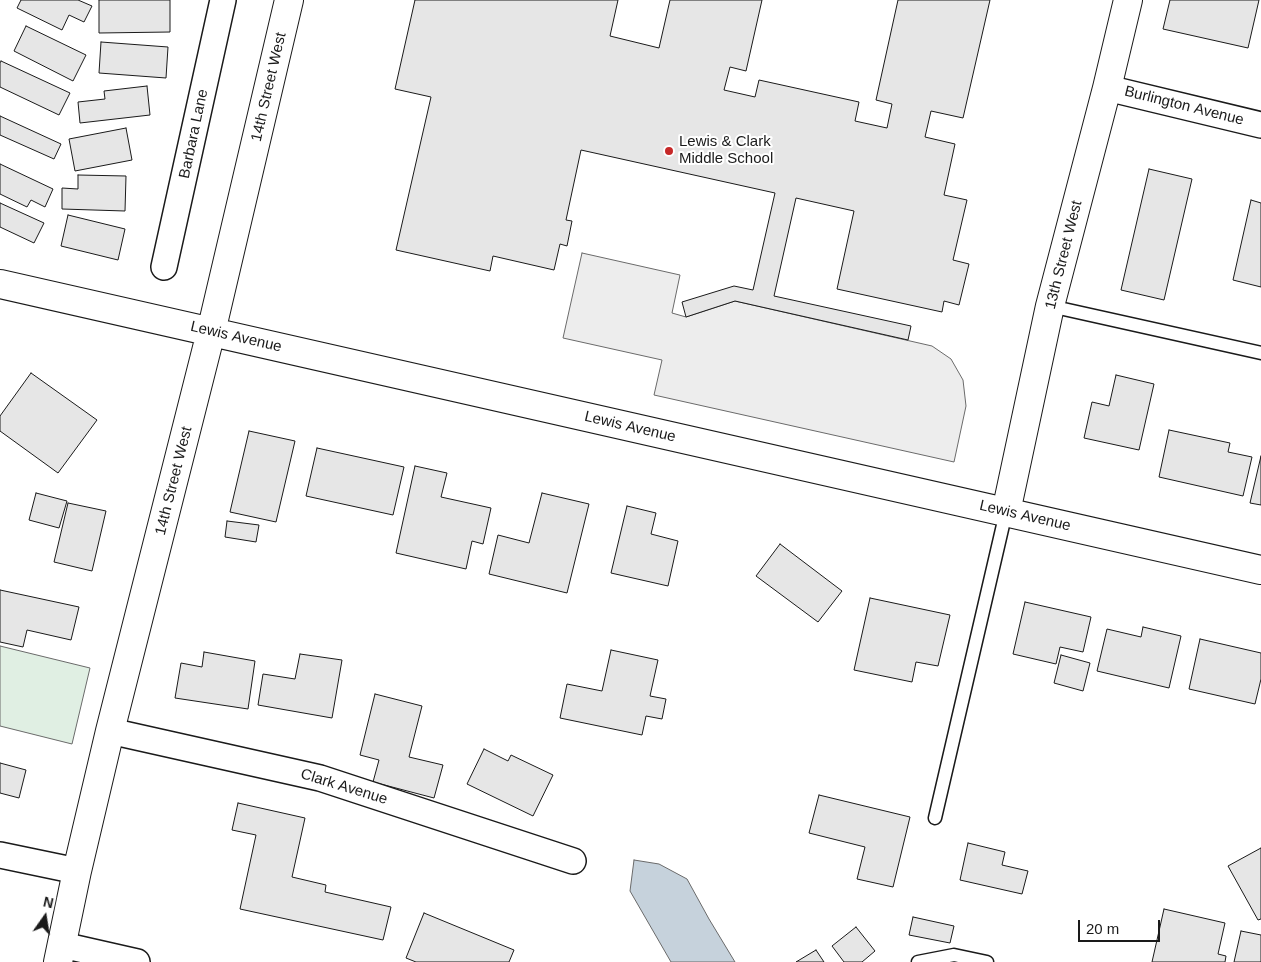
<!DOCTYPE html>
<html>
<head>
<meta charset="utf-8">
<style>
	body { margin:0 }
	#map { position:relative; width:1261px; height:962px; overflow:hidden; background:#fff; font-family:Arial,sans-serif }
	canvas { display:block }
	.north { position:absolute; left:20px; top:892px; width:50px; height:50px; -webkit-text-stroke:4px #fff; paint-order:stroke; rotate:13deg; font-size:14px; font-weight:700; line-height:20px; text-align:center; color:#1a1a1a }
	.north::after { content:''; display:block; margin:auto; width:18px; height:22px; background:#1a1a1a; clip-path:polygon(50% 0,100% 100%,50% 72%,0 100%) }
	.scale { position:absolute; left:1078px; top:920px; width:82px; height:22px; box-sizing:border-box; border:2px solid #1a1a1a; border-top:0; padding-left:6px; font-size:15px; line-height:18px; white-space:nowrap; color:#1a1a1a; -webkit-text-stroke:4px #fff; paint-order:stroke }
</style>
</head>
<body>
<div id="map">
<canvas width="1261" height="962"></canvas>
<div class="north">N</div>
<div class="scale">20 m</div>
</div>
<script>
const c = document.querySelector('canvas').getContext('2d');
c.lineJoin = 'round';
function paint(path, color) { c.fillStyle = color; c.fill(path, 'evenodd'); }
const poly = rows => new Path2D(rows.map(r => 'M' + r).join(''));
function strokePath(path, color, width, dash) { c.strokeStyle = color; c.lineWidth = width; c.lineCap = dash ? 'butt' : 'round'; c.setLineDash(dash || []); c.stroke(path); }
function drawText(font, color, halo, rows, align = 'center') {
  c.font = font + ' Arial,sans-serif'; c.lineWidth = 4; c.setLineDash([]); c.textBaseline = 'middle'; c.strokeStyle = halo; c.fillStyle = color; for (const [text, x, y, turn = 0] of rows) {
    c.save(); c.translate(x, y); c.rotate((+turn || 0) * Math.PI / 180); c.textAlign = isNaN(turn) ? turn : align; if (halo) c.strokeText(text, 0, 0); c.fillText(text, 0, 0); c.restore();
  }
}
const green = poly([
	[0,646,90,668,72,744,0,726,0,646]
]);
paint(green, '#e0efe3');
strokePath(green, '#6a6a6a', 1);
const parking = poly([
	[582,253,680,275,672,313,686,317,735,301,932,346,951,359,963,380,966,406,954,462,654,395,662,360,563,338,582,253]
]);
paint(parking, '#ededed');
strokePath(parking, '#6a6a6a', 1);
const water = poly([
	[634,860,659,864,687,879,709,919,735,962,671,962,630,891,634,860]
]);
paint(water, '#c6d2dc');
strokePath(water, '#6a6a6a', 1);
const building = poly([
	[21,0,78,0,92,6,84,22,69,15,62,30,17,8,21,0],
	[99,0,170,0,170,32,99,33,99,0],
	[415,0,618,0,610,36,659,48,670,0,762,0,746,71,730,67,724,90,755,97,759,80,859,102,855,121,887,128,892,104,876,100,898,0,990,0,963,118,931,111,925,137,955,144,944,195,967,200,953,260,969,264,959,305,944,301,942,312,837,289,854,211,796,198,774,296,911,326,908,340,735,301,686,317,682,302,734,286,753,290,775,193,581,150,566,220,572,221,567,246,560,244,554,270,493,256,490,271,396,250,431,97,395,89,415,0],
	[1170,0,1259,0,1248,48,1163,29,1170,0],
	[26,26,86,55,73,81,14,51,26,26],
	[101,42,168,47,166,78,99,73,101,42],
	[1,61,70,93,59,115,0,87,0,63,1,61],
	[147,86,150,115,80,123,78,102,105,99,104,91,147,86],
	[0,116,61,144,54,159,0,135,0,116],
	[126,128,132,160,75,171,69,139,126,128],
	[0,164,53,189,45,207,31,200,27,207,0,194,0,164],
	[1149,169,1192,179,1164,300,1121,290,1149,169],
	[78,175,126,176,125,211,62,209,62,188,78,189,78,175],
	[1251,200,1261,203,1261,287,1233,280,1251,200],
	[0,203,44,223,34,243,0,227,0,203],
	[68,215,125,229,118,260,61,246,68,215],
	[31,373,97,420,58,473,0,431,0,416,31,373],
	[1116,375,1154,384,1139,450,1084,438,1092,402,1109,406,1116,375],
	[1169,430,1230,443,1228,452,1252,457,1243,496,1159,477,1169,430],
	[249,431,295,441,276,522,230,512,249,431],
	[317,448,404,467,393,515,306,496,317,448],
	[1261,456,1261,505,1250,503,1261,456],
	[415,466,447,473,441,497,491,508,483,544,472,541,466,569,396,553,415,466],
	[36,493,67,501,59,528,29,520,36,493],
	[542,493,589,504,567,593,489,574,498,535,529,543,542,493],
	[68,503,106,511,92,571,54,562,68,503],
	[627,506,656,513,651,534,678,541,668,586,611,573,627,506],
	[227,521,259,525,256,542,225,537,227,521],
	[780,544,842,591,818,622,756,576,780,544],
	[0,590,79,607,71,640,27,630,23,647,0,642,0,590],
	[870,598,950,615,938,666,916,662,912,682,854,670,870,598],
	[1025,602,1091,617,1083,652,1060,647,1056,664,1013,654,1025,602],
	[1143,627,1181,636,1169,688,1097,671,1107,629,1141,637,1143,627],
	[1200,639,1261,653,1261,679,1255,704,1189,689,1200,639],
	[611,650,658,660,650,696,666,699,662,719,646,716,642,735,560,718,567,684,602,691,611,650],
	[204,652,255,661,248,709,175,698,181,663,202,667,204,652],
	[300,654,342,660,332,718,258,705,263,674,295,679,300,654],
	[1061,655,1090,663,1083,691,1054,683,1061,655],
	[375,694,422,706,409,757,443,765,434,798,373,782,379,760,360,755,375,694],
	[484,749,508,761,511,755,553,775,533,816,467,784,484,749],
	[0,763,26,770,19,798,0,793,0,763],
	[819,795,910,817,893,887,857,879,865,847,809,833,819,795],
	[238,803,305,818,292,877,326,885,325,892,391,907,383,940,240,909,256,835,232,830,238,803],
	[968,843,1005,852,1002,865,1028,871,1022,894,960,880,968,843],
	[1261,848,1261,919,1258,920,1228,866,1261,848],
	[1164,909,1225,923,1218,954,1226,956,1225,962,1152,962,1164,909],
	[424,913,514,950,509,962,416,962,406,958,424,913],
	[913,917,954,926,950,943,909,935,913,917],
	[856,927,875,951,862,962,844,962,832,946,856,927],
	[1241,931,1261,935,1261,962,1234,962,1241,931],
	[816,950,824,962,796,962,816,950]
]);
paint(building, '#e6e6e6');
strokePath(building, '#1a1a1a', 1);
const lane = poly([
	[1050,306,1261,353],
	[935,818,1006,512],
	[918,962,954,955,987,962]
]);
const street = poly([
	[1107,88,1261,125],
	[164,267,223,0],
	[110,731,320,778,573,861],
	[0,855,77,871],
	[62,945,137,962]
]);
const secondary = poly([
	[0,284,1261,570],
	[1006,512,1050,306,1107,88,1128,0],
	[58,962,77,871,110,731,211,332,289,0]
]);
strokePath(lane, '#1a1a1a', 15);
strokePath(street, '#1a1a1a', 28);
strokePath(secondary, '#1a1a1a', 30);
strokePath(lane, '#fff', 12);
strokePath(street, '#fff', 25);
strokePath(secondary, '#fff', 28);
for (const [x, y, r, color] of [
	[669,151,5,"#c62828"]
]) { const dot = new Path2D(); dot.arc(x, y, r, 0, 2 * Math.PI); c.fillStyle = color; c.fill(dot); strokePath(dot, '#fff', 2); }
drawText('15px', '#1a1a1a', '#fff', [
	["14th Street West",269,87,-77],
	["Burlington Avenue",1184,106,14],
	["Barbara Lane",194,134,-78],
	["13th Street West",1064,255,-76],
	["Lewis Avenue",236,337,13],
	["Lewis Avenue",630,427,13],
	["14th Street West",174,481,-76],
	["Lewis Avenue",1025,516,13],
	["Clark Avenue",344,787,17]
]);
drawText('15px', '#1a1a1a', '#fff', [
	["Lewis & Clark",679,142],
	["Middle School",679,159]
], 'left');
</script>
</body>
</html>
